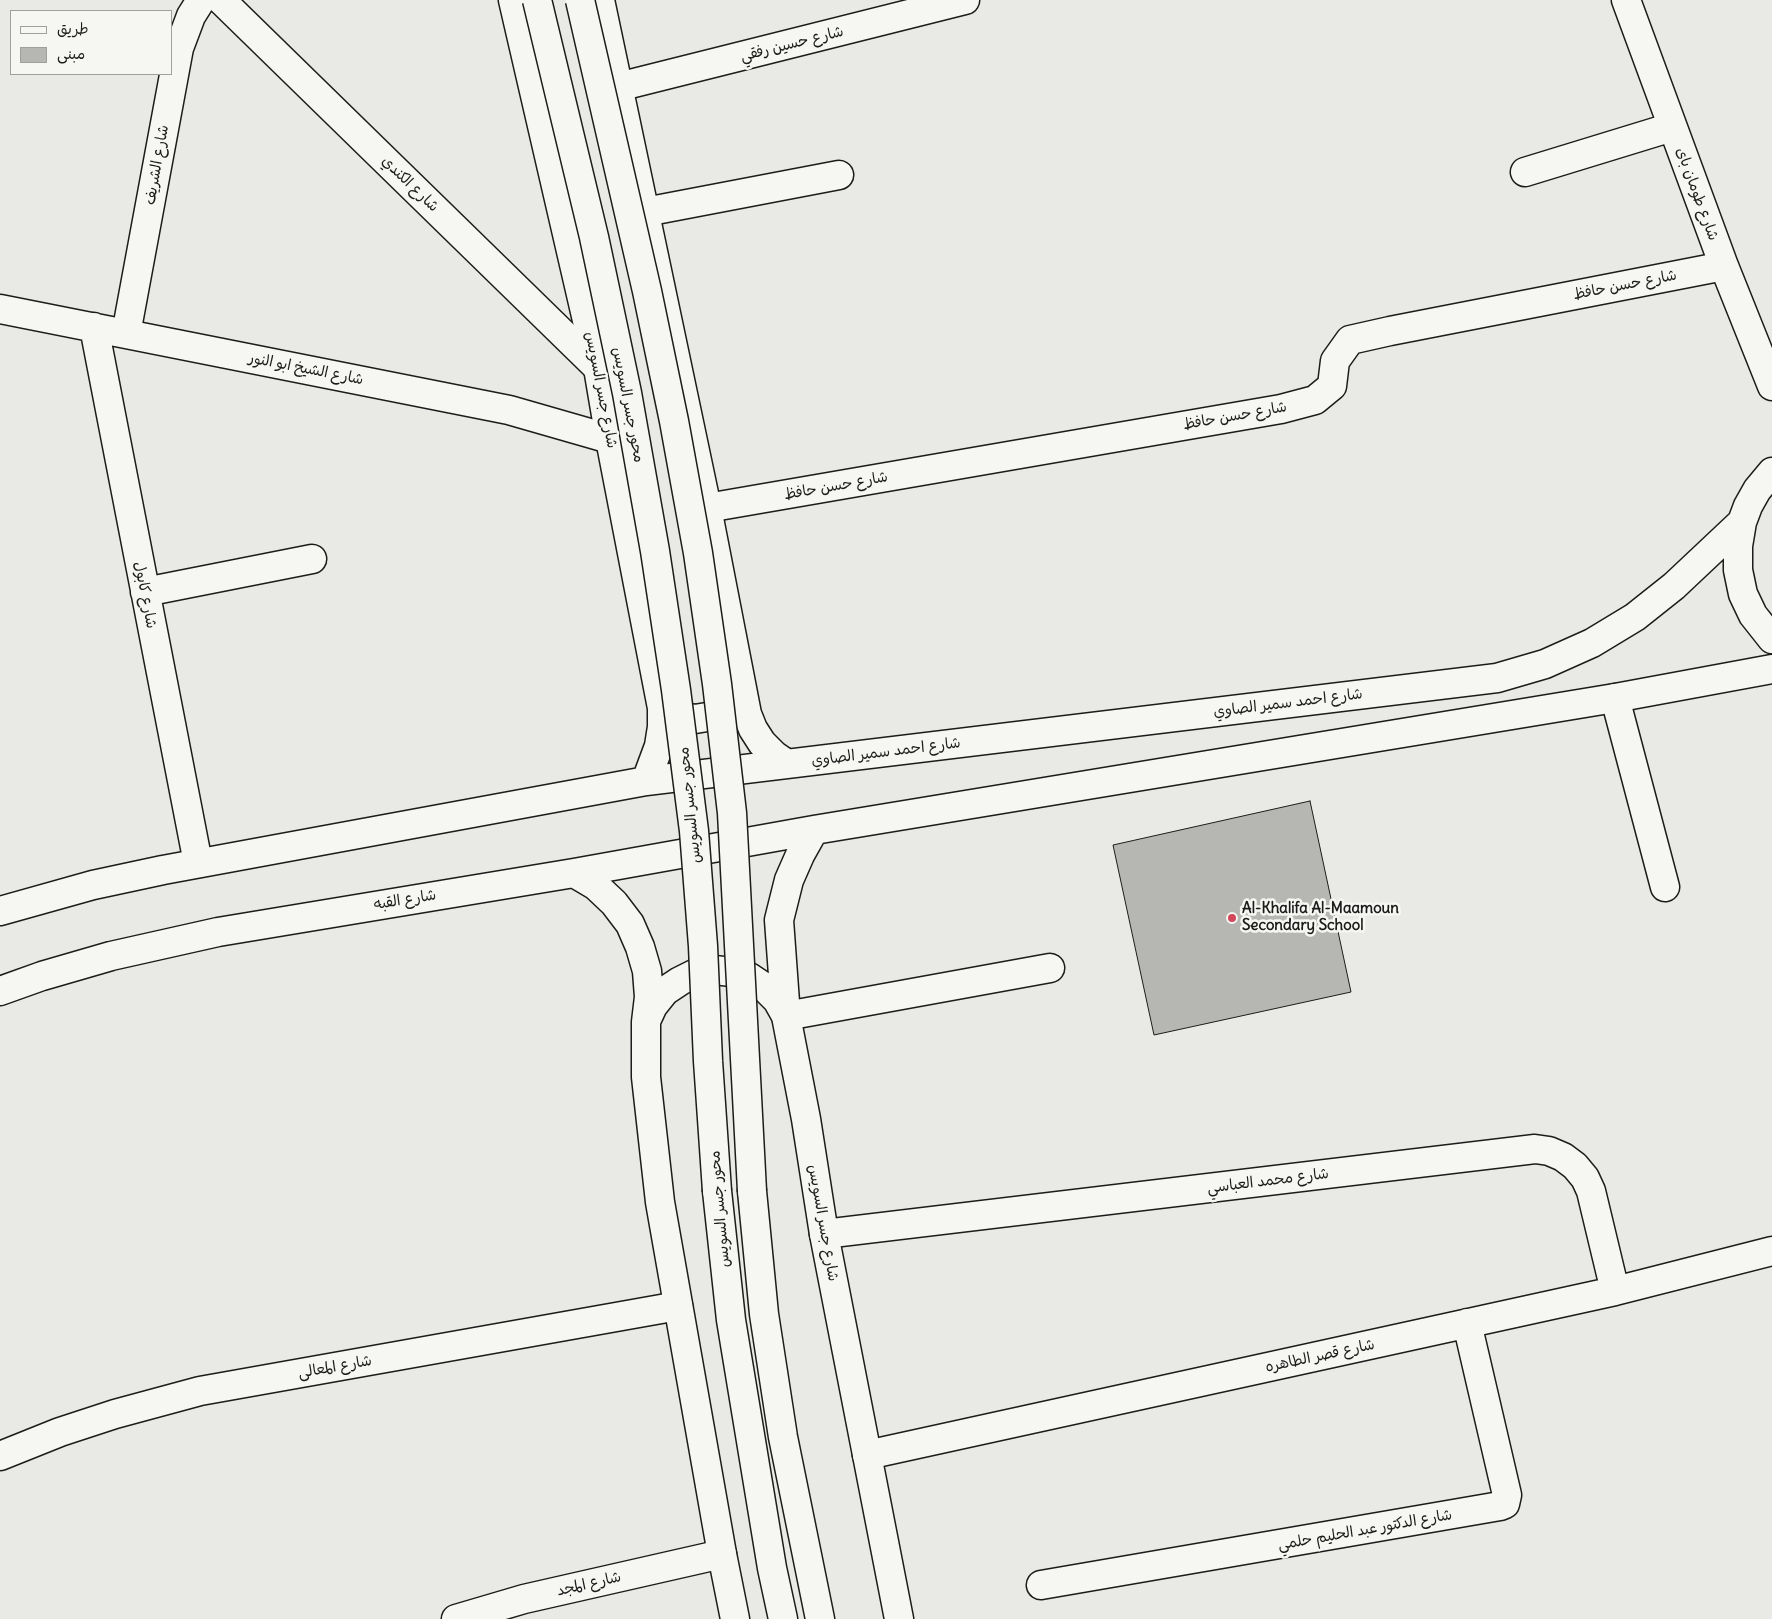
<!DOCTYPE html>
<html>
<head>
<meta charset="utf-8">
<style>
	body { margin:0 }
	#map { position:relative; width:1772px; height:1619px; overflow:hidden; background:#e9e9e5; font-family:Delius,"Playpen Sans Arabic",sans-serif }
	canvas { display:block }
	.legend { position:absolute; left:10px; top:10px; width:162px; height:65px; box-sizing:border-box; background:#f6f6f2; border:1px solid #9f9f9c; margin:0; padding:6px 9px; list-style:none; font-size:15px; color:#1c1c1c }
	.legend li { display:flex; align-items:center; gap:10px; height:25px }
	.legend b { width:25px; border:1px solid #9f9f9c }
</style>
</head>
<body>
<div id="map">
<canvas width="1772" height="1619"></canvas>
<ul class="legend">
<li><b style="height:6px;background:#f6f6f2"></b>طريق</li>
<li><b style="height:14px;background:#b6b6b3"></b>مبنى</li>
</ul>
</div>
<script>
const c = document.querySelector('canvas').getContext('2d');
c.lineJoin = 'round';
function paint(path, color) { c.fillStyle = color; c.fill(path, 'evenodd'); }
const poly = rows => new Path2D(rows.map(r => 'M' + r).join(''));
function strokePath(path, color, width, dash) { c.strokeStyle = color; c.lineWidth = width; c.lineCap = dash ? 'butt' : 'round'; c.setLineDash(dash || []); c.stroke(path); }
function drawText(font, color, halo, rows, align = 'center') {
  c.font = font + ' Delius,"Playpen Sans Arabic",sans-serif'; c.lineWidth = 5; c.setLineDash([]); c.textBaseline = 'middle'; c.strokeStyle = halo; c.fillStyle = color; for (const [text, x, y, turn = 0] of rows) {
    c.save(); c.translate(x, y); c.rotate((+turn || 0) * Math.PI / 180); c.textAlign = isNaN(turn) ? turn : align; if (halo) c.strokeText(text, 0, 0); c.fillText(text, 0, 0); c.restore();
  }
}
const building = poly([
	[1310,801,1351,992,1154,1035,1113,845,1310,801]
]);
paint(building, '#b6b6b3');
strokePath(building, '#1c1c1c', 1);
const minor = poly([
	[221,0,598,368],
	[1626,0,1724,266,1772,386],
	[618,87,965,0],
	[1525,172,1672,127],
	[645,212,839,175],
	[0,309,509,410,610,439],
	[94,327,198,863],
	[126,334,179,48,191,16,201,0],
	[707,508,1281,409,1315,400,1332,386,1335,361,1350,340,1390,331,1724,266],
	[145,592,312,559],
	[1615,698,1665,887],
	[786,1016,1050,968],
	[824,1234,1535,1149,1549,1151,1563,1157,1575,1166,1585,1178,1591,1191,1615,1291],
	[867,1455,1615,1291,1772,1251],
	[0,1456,60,1432,115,1414,200,1391,678,1306],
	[1041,1585,1500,1506,1505,1504,1507,1495,1467,1323],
	[456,1619,524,1599,722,1554]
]);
const major = poly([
	[513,0,598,368,610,439,662,708,662,727,659,746,646,781],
	[600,0,707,508,747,714,753,729,762,743,774,755,787,764],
	[1772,472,1757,490,1748,506,1742,522,1738,546,1738,570,1743,594,1753,615,1772,639],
	[662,708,678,716,695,719,713,716,729,708,740,699],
	[814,830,800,855,789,880,779,920,786,1016,806,1119,824,1234,899,1619],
	[574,873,596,886,614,903,630,924,640,947,647,971,649,997,646,1022,646,1077,660,1202,722,1554,735,1619],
	[0,911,93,885,163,870,646,781,1497,678,1545,664,1592,643,1635,617,1674,586,1742,522],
	[0,991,42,976,111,956,218,932,574,873,814,830,1615,698,1772,669],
	[647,1019,653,1006,665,991,680,981,696,973,714,970,732,972,749,977,764,987,777,1000,786,1016],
	[717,1191,731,1320,772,1568,783,1619],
	[752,1191,764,1314,783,1437,820,1619]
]);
strokePath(minor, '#1c1c1c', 31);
strokePath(major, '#1c1c1c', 31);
strokePath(minor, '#f6f6f2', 28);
strokePath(major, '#f6f6f2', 28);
const majorBridge = poly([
	[537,0,594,237,627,393,655,551,676,690,694,831,703,946,708,1061,717,1191],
	[580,0,647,291,674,421,698,553,717,684,732,813,752,1191]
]);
strokePath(majorBridge, '#1c1c1c', 31, []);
strokePath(majorBridge, '#f6f6f2', 28);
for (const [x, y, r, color] of [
	[1232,918,5,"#d1495b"]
]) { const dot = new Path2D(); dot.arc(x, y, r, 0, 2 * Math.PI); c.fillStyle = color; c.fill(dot); strokePath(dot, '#f6f6f2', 2); }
drawText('15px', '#1c1c1c', '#f6f6f2', [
	["شارع حسين رفقي",792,44,-14],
	["شارع الشريف",157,165,-80],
	["شارع الكندي",410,184,44],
	["شارع طومان باى",1697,194,70],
	["شارع حسن حافظ",1625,285,-11],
	["شارع الشيخ ابو النور",306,369,11],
	["شارع جسر السويس",601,390,79],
	["محور جسر السويس",628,405,79],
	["شارع حسن حافظ",1235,416,-10],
	["شارع حسن حافظ",836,486,-10],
	["شارع كابول",145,595,79],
	["شارع احمد سمير الصاوي",1288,703,-7],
	["شارع احمد سمير الصاوي",886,752,-7],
	["محور جسر السويس",690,805,-96],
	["شارع القبه",405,900,-9],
	["شارع محمد العباسي",1268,1181,-7],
	["محور جسر السويس",720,1209,-95],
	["شارع جسر السويس",823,1223,80],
	["شارع قصر الطاهره",1320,1356,-12],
	["شارع المعالى",335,1367,-10],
	["شارع الدكتور عبد الحليم حلمي",1365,1530,-10],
	["شارع المجد",589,1584,-13]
]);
drawText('bold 15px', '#1c1c1c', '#f6f6f2', [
	["Al-Khalifa Al-Maamoun",1242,909],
	["Secondary School",1242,926]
], 'left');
</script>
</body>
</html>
